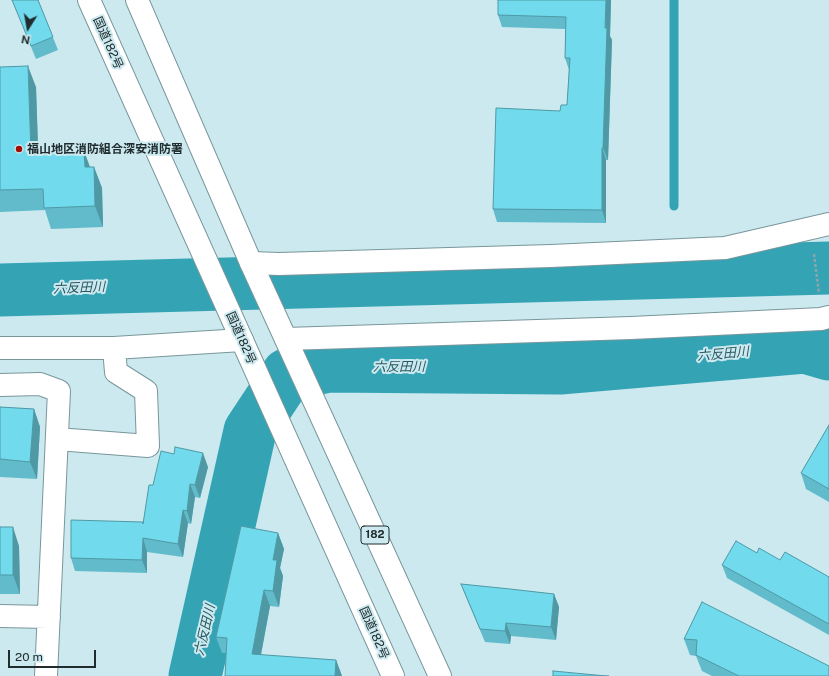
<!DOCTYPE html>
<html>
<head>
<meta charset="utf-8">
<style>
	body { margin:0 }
	#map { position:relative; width:829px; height:676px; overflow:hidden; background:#cbe9ef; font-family:"Public Sans",sans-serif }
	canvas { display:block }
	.north { position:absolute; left:8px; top:8px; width:40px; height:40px; -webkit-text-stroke:3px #cbe9ef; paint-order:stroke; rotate:191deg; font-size:11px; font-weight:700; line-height:16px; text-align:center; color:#202c2e }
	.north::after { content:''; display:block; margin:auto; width:14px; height:18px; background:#202c2e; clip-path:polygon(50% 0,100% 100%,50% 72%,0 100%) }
	.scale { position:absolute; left:8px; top:650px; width:88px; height:18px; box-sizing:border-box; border:2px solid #202c2e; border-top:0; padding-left:5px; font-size:12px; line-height:14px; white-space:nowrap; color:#202c2e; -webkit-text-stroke:3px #cbe9ef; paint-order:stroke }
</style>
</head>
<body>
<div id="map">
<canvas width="829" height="676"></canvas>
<div class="north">N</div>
<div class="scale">20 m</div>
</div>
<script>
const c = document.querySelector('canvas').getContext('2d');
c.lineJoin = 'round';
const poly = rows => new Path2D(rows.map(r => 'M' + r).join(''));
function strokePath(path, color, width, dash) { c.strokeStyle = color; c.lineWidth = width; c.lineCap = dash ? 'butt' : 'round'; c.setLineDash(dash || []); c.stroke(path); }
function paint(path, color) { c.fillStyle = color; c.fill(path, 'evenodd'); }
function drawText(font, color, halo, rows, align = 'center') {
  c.font = font + ' "Public Sans","Noto Sans JP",sans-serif'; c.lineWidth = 4; c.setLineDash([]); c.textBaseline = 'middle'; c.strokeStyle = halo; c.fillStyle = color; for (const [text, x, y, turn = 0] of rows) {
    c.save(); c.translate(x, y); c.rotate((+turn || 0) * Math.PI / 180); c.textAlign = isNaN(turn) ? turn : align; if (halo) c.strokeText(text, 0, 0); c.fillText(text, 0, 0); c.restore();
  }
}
strokePath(poly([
	[674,206,674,0],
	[672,342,673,359]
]), '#34a4b5', 9);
strokePath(poly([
	[0,290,829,268],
	[195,676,250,431,287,375,328,366,560,368,805,347,829,354]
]), '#34a4b5', 53);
const street = poly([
	[251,263,279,264,551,256,725,248,829,224],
	[286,339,631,328,821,319,829,317],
	[0,348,114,348,242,340],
	[0,385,40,384,59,391,46,676],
	[57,439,148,446,146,391,116,372,114,348],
	[0,616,49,617]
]);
const highway = poly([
	[89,0,393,676],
	[137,0,251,263,440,676]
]);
strokePath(street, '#79969b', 24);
strokePath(highway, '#79969b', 24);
strokePath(poly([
	[814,254,819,293]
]), '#8ea5aa', 2.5, [3, 2]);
strokePath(street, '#fff', 22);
strokePath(highway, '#fff', 22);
paint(poly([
	[12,0,38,0,58,50,36,59],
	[611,0,610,36,612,40,608,160,606,160,606,223,497,222,493,209,560,111,567,105,569,70,565,58,565,29,502,27,498,15],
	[0,67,36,87,38,153,84,151,90,167,94,167,102,188,103,227,51,229,45,210,0,212],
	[0,407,34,409,40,427,37,479,0,477],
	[829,425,829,502,806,489,801,473],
	[208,467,200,498,195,497,191,524,188,523,183,557,147,552,147,573,75,571,71,558,143,522,153,485],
	[0,527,19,546,20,594,0,594],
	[278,533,284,549,280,568,283,576,279,607,270,606,261,655,336,660,342,676,225,676,226,653,222,653,216,637],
	[757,553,829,577,829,635,727,578,722,565],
	[461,584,554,594,559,607,556,640,511,636,510,644,485,642,466,597],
	[702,602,829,676,712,676,702,671,696,656,690,655,684,639]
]), '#61bbcb');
paint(poly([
	[606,0,611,0,610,36,612,40,608,160,603,148],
	[28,66,36,87,39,174,31,153],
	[602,148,606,160,606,223,602,210],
	[84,151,92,173,85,167],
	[94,167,102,188,103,227,95,206],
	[34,409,40,427,37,479,30,462],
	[203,453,208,467,200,498,195,485],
	[190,484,195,497,191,524,187,511],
	[183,510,188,523,183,557,178,544],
	[13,527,19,546,20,594,13,575],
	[278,533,284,549,280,568,283,576,279,607,273,591,273,560],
	[143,538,147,552,147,573,142,560],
	[264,590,270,606,258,670,252,654],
	[554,594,559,607,556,640,551,627],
	[506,623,511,636,510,644,505,631],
	[336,660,342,676,335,676]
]), '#4f99a5');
const building = poly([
	[12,0,38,0,53,37,31,46,12,0],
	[498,0,606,0,605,28,607,28,603,148,602,148,602,210,493,209,496,108,560,111,561,105,567,105,570,58,565,58,566,17,498,15,498,0],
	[28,66,31,153,84,151,85,167,94,167,95,206,44,208,43,189,0,190,0,67,28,66],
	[0,407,34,409,30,462,0,459,0,407],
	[829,425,829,489,801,473,829,425],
	[175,447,203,453,195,485,190,484,187,511,183,510,178,544,143,538,142,560,71,558,71,520,143,522,143,524,149,485,153,485,161,451,174,454,175,447],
	[241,526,278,533,273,560,277,560,273,591,264,590,252,654,336,660,335,676,225,676,227,638,216,637,241,526],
	[0,527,13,527,13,575,0,575,0,527],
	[736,541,757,553,759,548,780,560,785,552,829,577,829,624,722,565,736,541],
	[461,584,510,589,554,594,551,627,506,623,505,631,480,629,461,584],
	[702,602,829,666,829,676,739,676,696,655,697,640,684,639,702,602],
	[553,671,606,676,609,676,553,676,553,671]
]);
paint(building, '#71daec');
strokePath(building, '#4f99a5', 1);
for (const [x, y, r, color] of [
	[19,149,4,"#a30c01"]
]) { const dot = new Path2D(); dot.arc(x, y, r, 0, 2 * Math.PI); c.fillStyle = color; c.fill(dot); strokePath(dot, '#cbe9ef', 1.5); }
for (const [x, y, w] of [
	[375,535,28]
]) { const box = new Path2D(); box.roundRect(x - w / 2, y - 9, w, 18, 3); c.fillStyle = '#cbe9ef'; c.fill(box); strokePath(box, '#202c2e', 1); }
drawText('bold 11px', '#202c2e', null, [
	["182",375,535]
]);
drawText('12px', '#202c2e', '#cbe9ef', [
	["国道182号",108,43,66],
	["国道182号",241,338,66],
	["国道182号",374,633,66]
]);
drawText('bold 12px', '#202c2e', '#cbe9ef', [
	["福山地区消防組合深安消防署",27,149]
], 'left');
drawText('italic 13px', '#2a5861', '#cbe9ef', [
	["六反田川",79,288,-2],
	["六反田川",723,354,-5],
	["六反田川",399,367],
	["六反田川",205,630,-77]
]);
</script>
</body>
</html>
